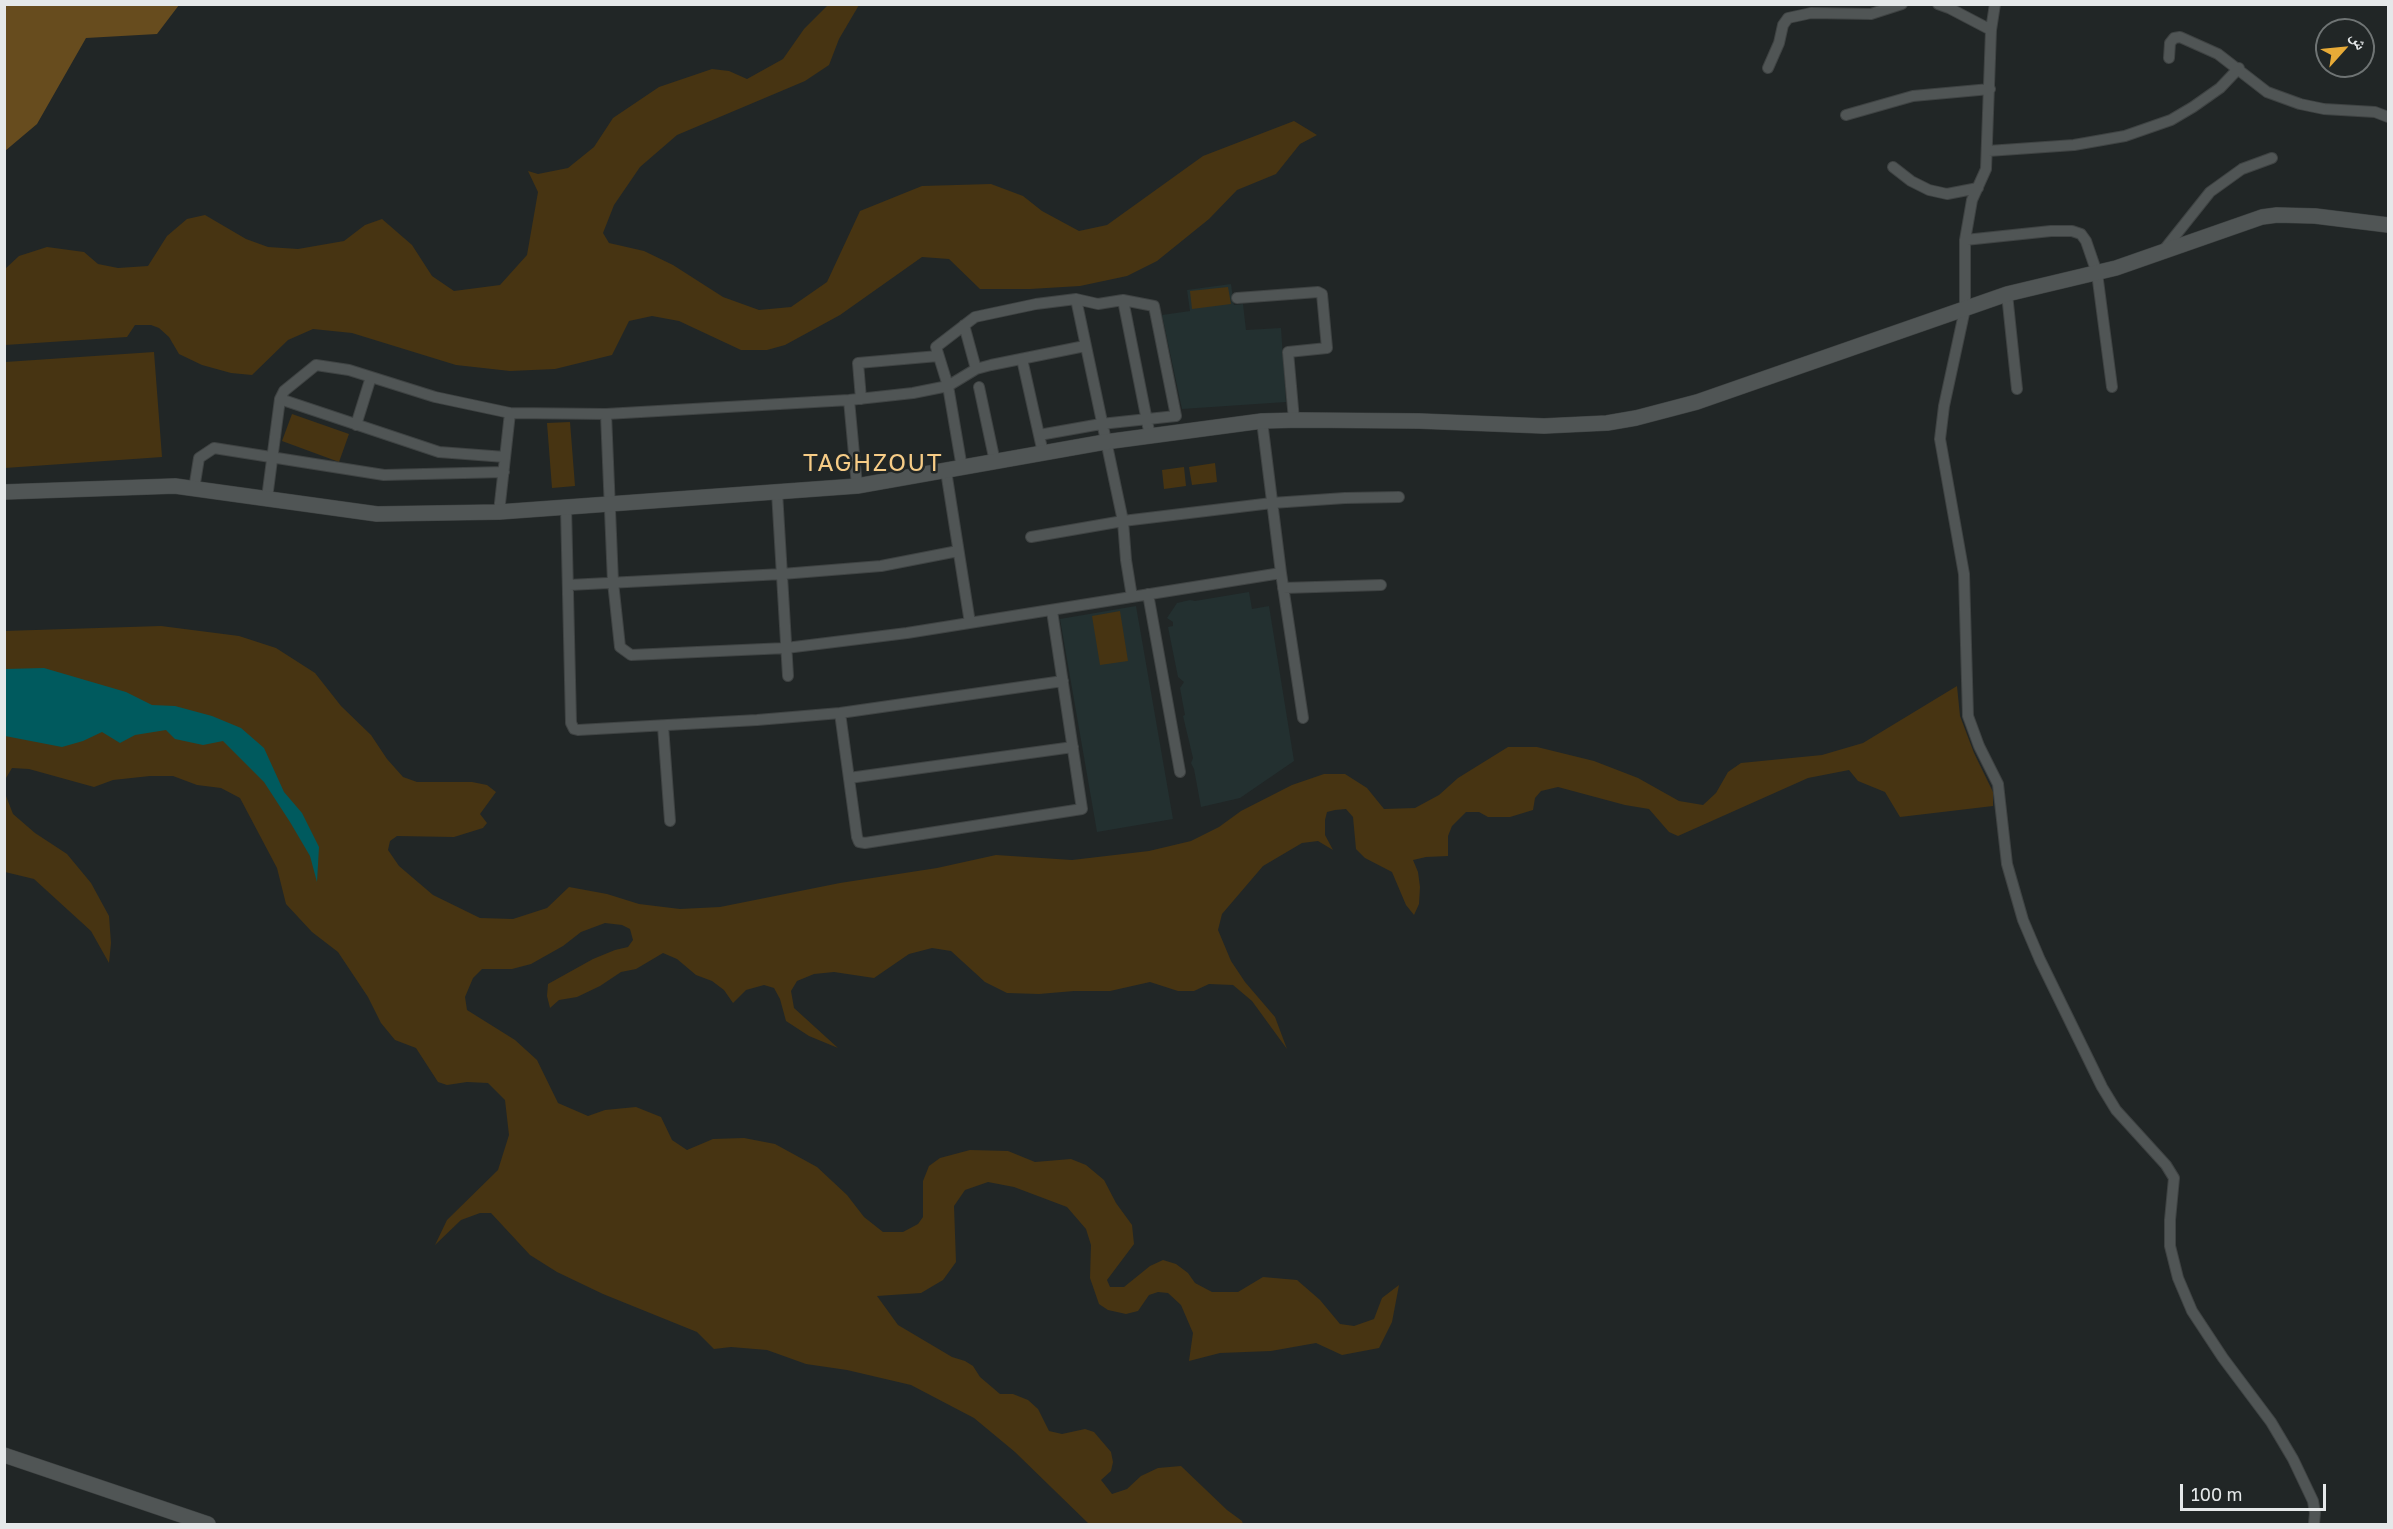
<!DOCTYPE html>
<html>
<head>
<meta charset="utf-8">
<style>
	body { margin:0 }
	#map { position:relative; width:2393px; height:1529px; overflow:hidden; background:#212626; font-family:"Golos Text","Noto Naskh Arabic",sans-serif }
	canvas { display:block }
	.frame { position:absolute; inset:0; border:6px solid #e5e8e9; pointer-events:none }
	.north { position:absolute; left:2315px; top:18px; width:60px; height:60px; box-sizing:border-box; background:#212626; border:2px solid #6f7474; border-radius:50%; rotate:63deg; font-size:16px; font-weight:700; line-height:24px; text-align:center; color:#e5e8e9 }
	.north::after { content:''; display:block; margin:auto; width:21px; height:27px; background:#e8ab37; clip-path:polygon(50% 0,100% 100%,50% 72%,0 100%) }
	.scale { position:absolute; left:2180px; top:1484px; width:146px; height:27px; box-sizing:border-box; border:3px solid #e5e8e9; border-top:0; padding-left:8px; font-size:18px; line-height:21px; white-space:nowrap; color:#e5e8e9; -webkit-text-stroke:4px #212626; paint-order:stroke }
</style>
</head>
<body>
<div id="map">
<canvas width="2393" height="1529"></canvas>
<div class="frame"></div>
<div class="north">ش</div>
<div class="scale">100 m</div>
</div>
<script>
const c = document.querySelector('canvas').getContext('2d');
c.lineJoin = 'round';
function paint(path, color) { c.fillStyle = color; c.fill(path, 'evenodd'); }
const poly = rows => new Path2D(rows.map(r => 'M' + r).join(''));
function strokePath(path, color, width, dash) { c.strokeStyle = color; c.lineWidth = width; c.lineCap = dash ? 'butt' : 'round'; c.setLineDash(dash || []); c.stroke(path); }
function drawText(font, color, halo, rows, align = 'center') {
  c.font = font + ' "Golos Text",sans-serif'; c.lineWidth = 5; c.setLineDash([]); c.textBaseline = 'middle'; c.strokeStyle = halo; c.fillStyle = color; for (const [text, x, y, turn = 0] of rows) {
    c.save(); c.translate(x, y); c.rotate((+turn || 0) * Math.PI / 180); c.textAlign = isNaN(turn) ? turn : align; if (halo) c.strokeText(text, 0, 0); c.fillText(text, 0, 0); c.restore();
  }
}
paint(poly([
	[1231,284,1234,305,1243,304,1246,330,1281,328,1286,402,1182,409,1162,315,1190,311,1187,290],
	[1249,592,1252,609,1269,606,1294,761,1240,798,1201,807,1194,769,1191,763,1193,758,1183,716,1185,715,1180,688,1184,682,1178,677,1168,627,1173,626,1173,622,1167,618,1177,603,1190,600,1195,601],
	[1136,606,1173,819,1097,832,1060,619]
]), '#233030');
paint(poly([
	[828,5,859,5,839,39,829,65,805,81,677,135,640,167,614,205,603,233,609,243,644,251,673,265,723,297,759,310,791,307,827,282,860,211,922,186,991,184,1023,196,1042,211,1079,231,1107,225,1203,156,1294,121,1317,135,1300,144,1276,174,1237,190,1209,219,1157,261,1127,276,1080,286,1030,289,980,289,949,259,922,257,840,315,785,345,767,350,741,350,679,321,652,316,629,321,612,355,555,369,510,371,456,365,352,333,313,329,288,340,252,375,231,373,202,365,179,354,169,337,159,328,151,325,135,325,127,337,5,345,5,269,19,256,47,247,84,252,98,264,118,268,148,266,167,236,187,219,205,215,246,239,268,247,298,249,344,241,365,225,382,219,412,245,432,276,454,291,500,285,527,255,538,192,528,171,538,174,568,168,594,147,613,118,659,87,712,69,729,71,747,79,783,59,804,29],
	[1228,287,1231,304,1192,309,1190,291],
	[154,352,162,457,5,468,5,362],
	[292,414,349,434,339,462,282,441],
	[570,422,575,486,552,488,547,423],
	[1215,463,1217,482,1192,485,1189,467],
	[1184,467,1186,486,1164,489,1162,470],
	[1120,611,1128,661,1100,665,1092,616],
	[161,626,239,636,276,648,315,673,341,706,371,735,387,759,403,777,417,782,472,782,487,785,496,792,480,814,487,823,483,828,454,837,397,836,390,841,388,850,399,866,433,895,480,918,513,919,547,908,569,887,607,894,639,904,680,909,720,907,840,883,937,868,996,855,1072,860,1149,851,1191,841,1219,827,1241,811,1292,785,1324,774,1345,774,1367,788,1384,809,1415,808,1439,795,1458,778,1508,747,1537,747,1594,761,1638,778,1679,801,1703,805,1716,793,1728,772,1741,763,1822,755,1863,743,1957,686,1960,716,1974,753,1993,792,1993,806,1900,817,1885,792,1858,781,1849,770,1808,778,1678,836,1669,832,1649,809,1625,805,1558,787,1541,791,1535,798,1533,810,1510,817,1488,817,1479,812,1466,812,1452,826,1448,836,1448,856,1426,857,1413,860,1418,872,1420,887,1419,904,1414,915,1406,905,1392,872,1365,858,1356,849,1353,817,1346,809,1335,810,1327,812,1325,820,1325,835,1333,850,1318,841,1302,843,1263,866,1222,914,1218,930,1231,961,1245,982,1275,1017,1287,1049,1252,1001,1233,985,1209,984,1194,991,1178,991,1150,982,1110,991,1074,991,1039,994,1007,993,985,982,951,951,932,948,909,954,874,978,834,972,814,974,797,981,791,991,794,1008,838,1048,809,1036,786,1021,780,999,774,988,764,985,746,990,733,1003,724,990,712,981,696,975,677,959,663,953,636,969,621,972,600,986,577,997,559,1000,550,1008,547,996,548,984,593,959,615,950,628,947,633,940,630,929,622,925,605,923,581,932,563,946,531,964,512,969,482,969,473,978,465,997,467,1010,515,1040,537,1060,558,1103,588,1116,605,1110,636,1107,661,1117,672,1140,687,1150,713,1139,744,1138,775,1144,817,1167,847,1195,864,1217,883,1232,903,1232,918,1224,923,1217,923,1181,929,1166,940,1158,970,1150,1008,1151,1035,1162,1071,1159,1086,1165,1104,1180,1116,1203,1132,1225,1134,1244,1107,1280,1110,1287,1124,1287,1150,1266,1163,1260,1176,1264,1188,1273,1195,1283,1212,1292,1238,1292,1263,1277,1297,1280,1320,1300,1340,1324,1354,1326,1374,1319,1382,1298,1399,1285,1392,1322,1379,1348,1342,1355,1316,1343,1271,1351,1220,1353,1189,1361,1193,1333,1181,1305,1168,1293,1158,1292,1149,1295,1138,1311,1126,1314,1108,1310,1099,1304,1090,1278,1091,1245,1086,1229,1067,1207,1014,1187,988,1182,965,1190,954,1206,956,1262,943,1280,921,1293,877,1296,898,1325,952,1357,965,1361,973,1366,980,1377,1000,1394,1013,1394,1028,1400,1038,1409,1049,1431,1062,1434,1085,1429,1094,1432,1111,1452,1113,1462,1111,1471,1101,1480,1112,1494,1127,1489,1141,1476,1158,1468,1181,1466,1227,1510,1242,1521,1243,1524,1089,1524,1015,1452,974,1418,911,1385,847,1370,806,1364,767,1350,731,1347,714,1349,697,1332,603,1294,557,1272,530,1255,491,1213,480,1213,461,1220,435,1245,447,1220,498,1170,509,1135,505,1100,488,1083,467,1082,447,1085,438,1082,416,1048,395,1040,381,1023,368,997,338,952,312,932,286,904,277,868,240,798,221,788,197,785,173,776,150,776,113,780,94,787,29,769,12,768,6,778,6,796,13,814,35,833,67,854,91,883,109,916,111,943,109,963,91,931,34,879,5,872,4,631]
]), '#473412');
paint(poly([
	[5,4,179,4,179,5,157,34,86,38,37,124,5,151]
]), '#674c1e');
paint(poly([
	[44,668,126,692,152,705,175,706,212,716,241,728,264,748,284,792,302,813,319,847,317,882,310,856,290,822,264,782,223,741,203,745,175,739,166,730,135,735,120,743,102,732,83,741,62,747,5,736,5,669]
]), '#005a5e');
const minor = poly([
	[1938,4,1949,8,1991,30],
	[1995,4,1991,30,1986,169,1972,200,1965,240,1965,309,1944,406,1940,439,1964,574,1968,716,1979,746,1998,784,2007,864,2023,920,2040,960,2102,1087,2116,1110,2166,1165,2174,1178,2170,1220,2170,1246,2178,1278,2192,1311,2223,1358,2271,1422,2293,1459,2313,1501,2315,1513,2314,1524],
	[2169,58,2170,43,2174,38,2180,37,2218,54,2267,92,2300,104,2324,109,2375,112,2388,117],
	[1768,68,1779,43,1783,25,1788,18,1811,13,1871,14,1902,4],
	[1846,115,1913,96,1990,89],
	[1988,151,2074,145,2125,136,2171,120,2193,107,2220,88,2239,68],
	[1893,167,1911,181,1929,190,1947,194,1978,188],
	[1965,240,2051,231,2072,231,2081,234,2086,241,2097,273,2112,387],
	[2163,251,2210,192,2242,169,2272,158],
	[2007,294,2017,389],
	[1237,298,1318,292,1322,294,1327,348,1288,352,1294,420],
	[1076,299,1123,521,1126,560,1132,597],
	[1123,300,1150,436],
	[964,325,976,369],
	[1022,359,1043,453],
	[979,387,995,462],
	[280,399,439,452,505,457],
	[861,399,858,363,938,356],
	[849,400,857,486],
	[606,414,613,582,620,647,631,655,786,648,907,633,1281,573,1262,421],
	[356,425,371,377],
	[962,468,948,386,936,347,975,317,1036,304,1076,299,1098,304,1123,300,1154,306,1176,416,1101,424,1039,435],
	[946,471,970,623],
	[194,489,199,458,214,448,384,475,504,472],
	[777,492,788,676],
	[267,498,280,399,284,391,316,365,349,370,435,397,510,413,606,414,849,400,913,393,948,386,976,369,991,365,1085,346],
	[566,507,571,723,574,729,578,730,757,720,840,713,1063,681],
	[499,512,510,413],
	[1031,537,1123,521,1272,503,1345,498,1399,497],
	[1281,573,1303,718],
	[569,585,782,574,881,566,958,551],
	[1283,588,1381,585],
	[1148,594,1180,772],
	[840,713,857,837,859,842,865,843,1082,809,1052,611],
	[663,726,670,821],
	[849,778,1073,747]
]);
const secondary = poly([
	[4,492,175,486,377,514,499,512,857,486,1105,442,1262,421,1300,420,1419,421,1544,426,1607,423,1636,418,1697,402,2007,294,2116,268,2262,217,2277,215,2315,216,2388,225],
	[4,1455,208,1524]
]);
strokePath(minor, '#3f4343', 12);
strokePath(secondary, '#3f4343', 16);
strokePath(minor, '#505555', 10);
strokePath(secondary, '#505555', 15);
c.letterSpacing = '1.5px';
drawText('24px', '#f7cc86', '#212626', [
	["TAGHZOUT",873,463]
]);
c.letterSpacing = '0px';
</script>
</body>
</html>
